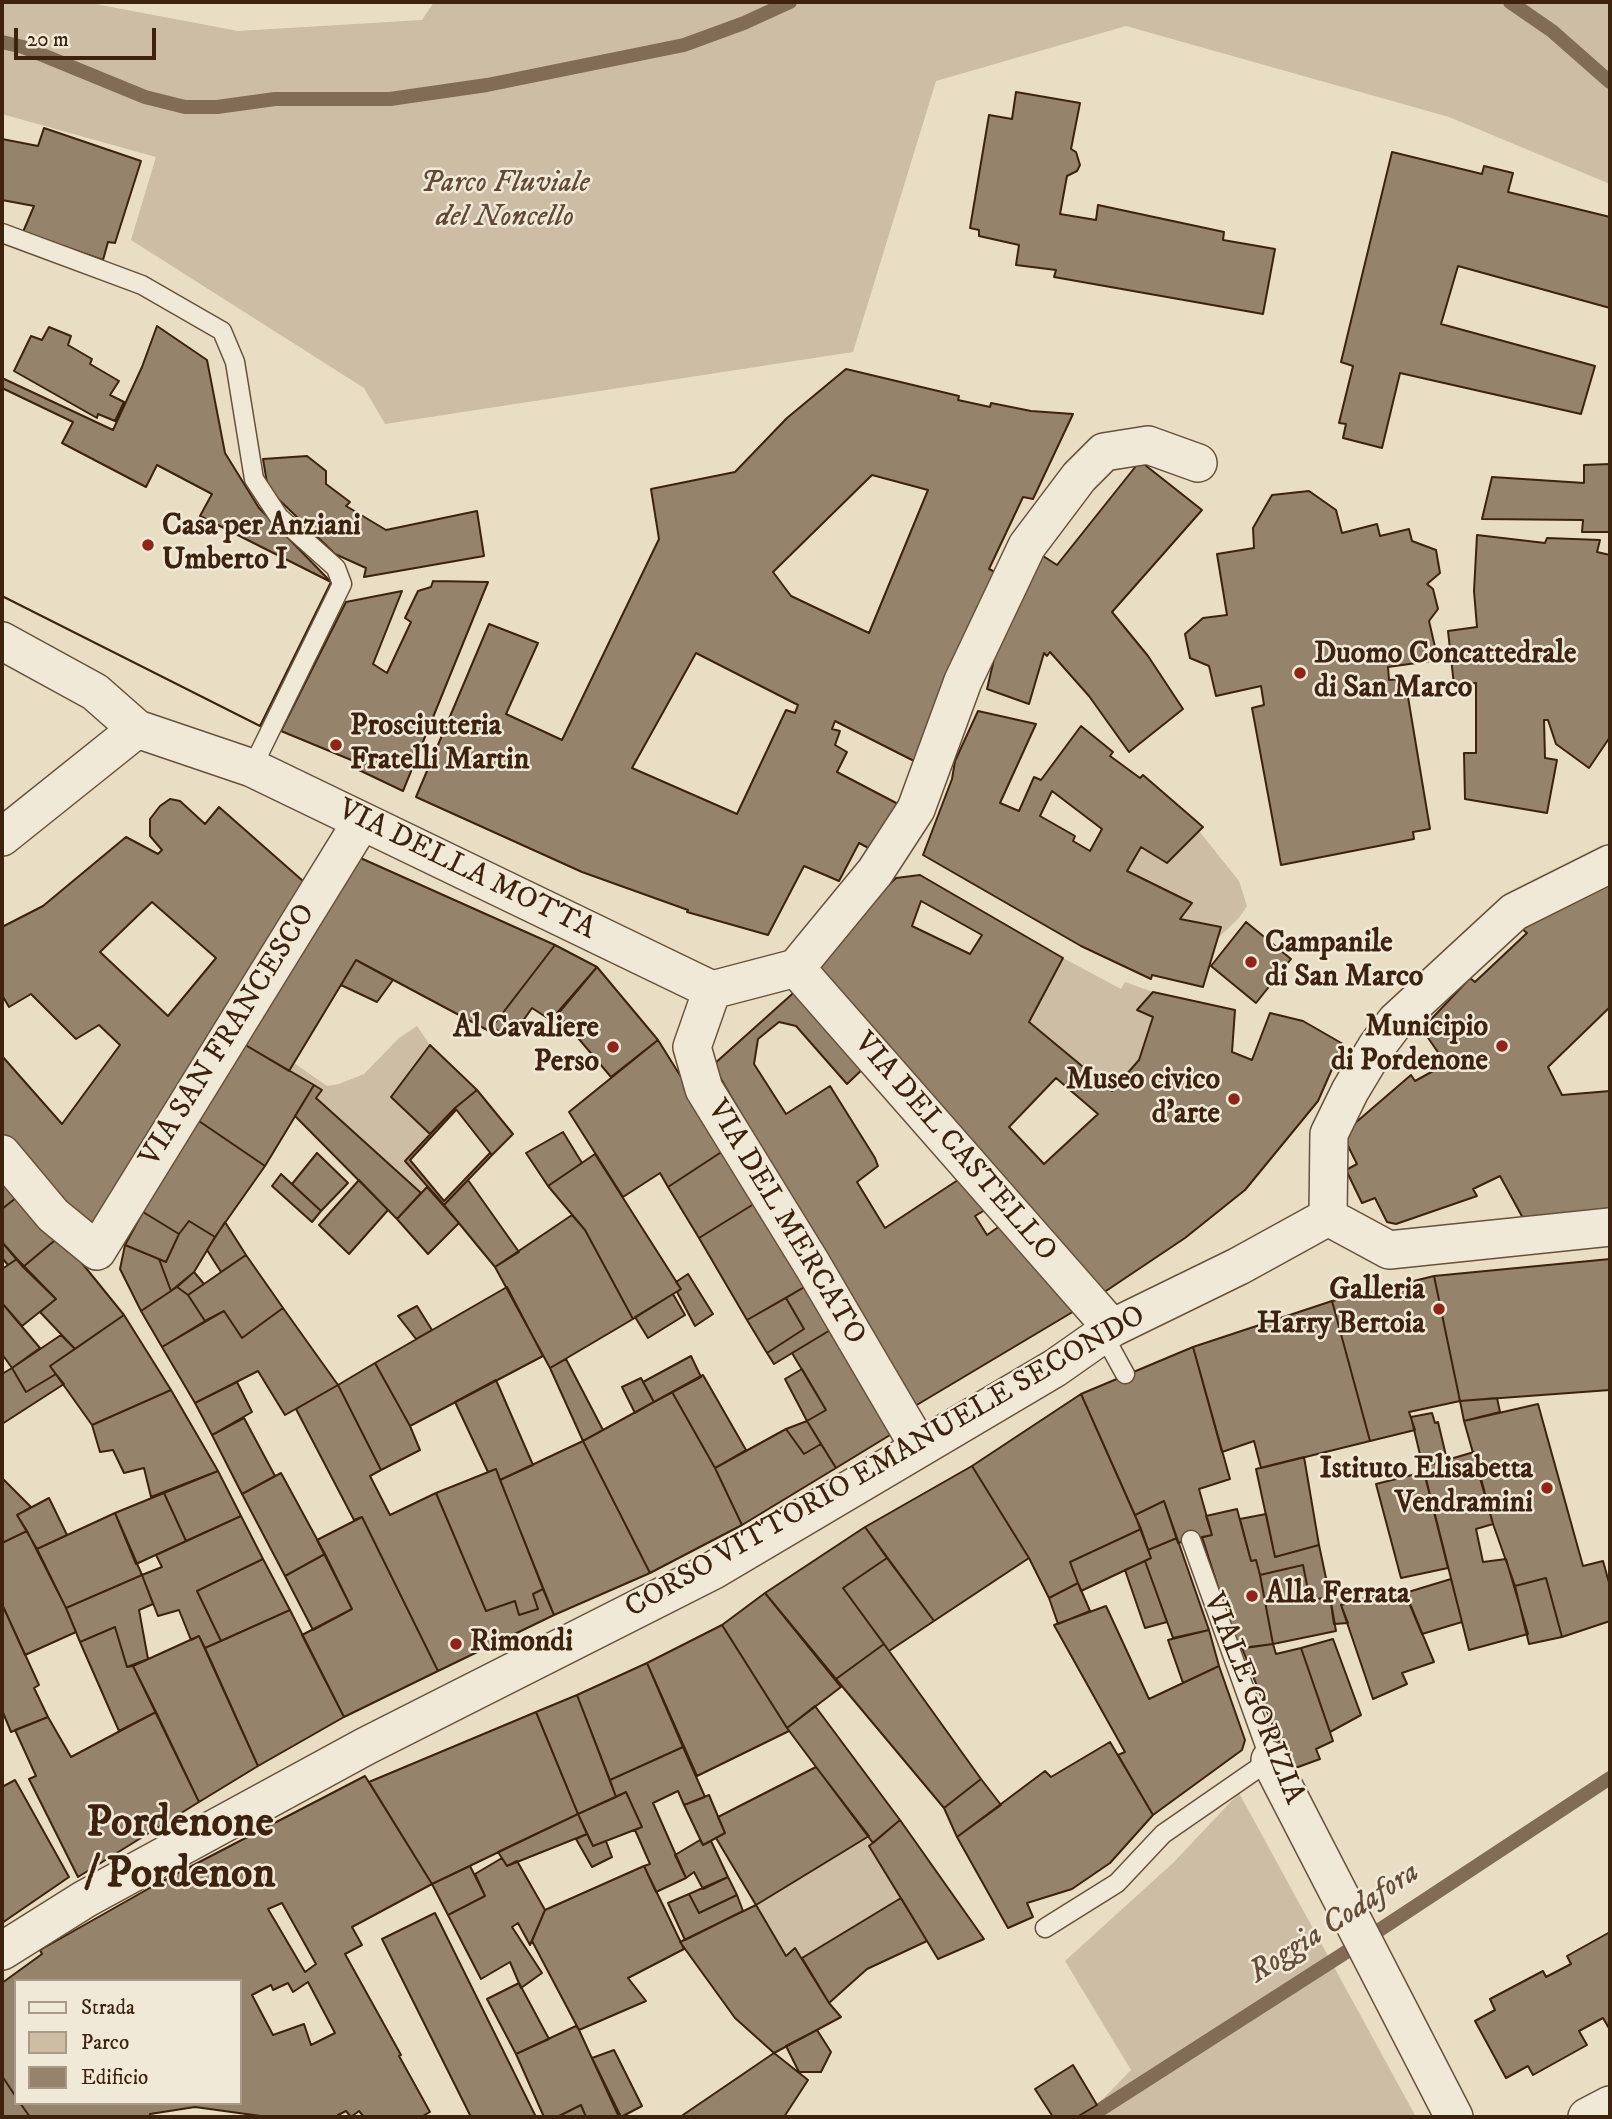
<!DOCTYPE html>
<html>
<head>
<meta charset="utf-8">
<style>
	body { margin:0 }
	#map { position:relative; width:1612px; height:2119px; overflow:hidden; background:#e9ddc3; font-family:"IM FELL DW Pica",serif }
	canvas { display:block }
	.frame { position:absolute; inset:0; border:4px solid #3d220d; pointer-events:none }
	.legend { position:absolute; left:14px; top:1979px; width:228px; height:126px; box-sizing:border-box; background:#f1e9d8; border:2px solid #a99987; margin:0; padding:9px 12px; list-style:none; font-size:21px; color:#3d220d }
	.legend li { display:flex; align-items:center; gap:14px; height:35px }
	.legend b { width:35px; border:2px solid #a99987 }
	.scale { position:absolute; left:14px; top:28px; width:142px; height:32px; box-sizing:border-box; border:4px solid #3d220d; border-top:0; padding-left:9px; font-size:21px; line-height:24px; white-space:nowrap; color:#3d220d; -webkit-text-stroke:5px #f1e9d8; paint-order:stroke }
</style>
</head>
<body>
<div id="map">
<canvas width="1612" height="2119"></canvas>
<div class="frame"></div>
<ul class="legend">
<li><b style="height:9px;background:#f1e9d8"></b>Strada</li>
<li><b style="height:19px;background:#ccbda4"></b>Parco</li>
<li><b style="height:19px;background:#96836c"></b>Edificio</li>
</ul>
<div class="scale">20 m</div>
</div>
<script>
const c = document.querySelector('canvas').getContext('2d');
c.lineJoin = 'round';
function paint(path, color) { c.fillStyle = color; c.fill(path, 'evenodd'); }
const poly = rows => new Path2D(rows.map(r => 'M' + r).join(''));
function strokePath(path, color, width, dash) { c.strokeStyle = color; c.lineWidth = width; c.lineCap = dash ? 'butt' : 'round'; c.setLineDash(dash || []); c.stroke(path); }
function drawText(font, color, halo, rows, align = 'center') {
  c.font = font + ' "IM FELL DW Pica",serif'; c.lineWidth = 5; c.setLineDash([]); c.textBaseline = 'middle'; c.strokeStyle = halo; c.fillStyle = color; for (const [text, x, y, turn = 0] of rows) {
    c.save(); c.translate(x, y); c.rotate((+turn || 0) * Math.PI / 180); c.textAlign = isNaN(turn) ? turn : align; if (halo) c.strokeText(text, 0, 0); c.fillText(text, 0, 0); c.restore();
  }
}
paint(poly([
	[2,2,85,2,238,31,422,20,434,2,1610,2,1610,184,1449,117,1126,26,936,81,853,352,385,424,364,388,131,240,156,157,2,114],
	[1199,831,1239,881,1247,906,1239,918,1217,939,1221,926,1180,919,1127,871,1141,847,1167,862],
	[1063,958,1121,989,1125,982,1153,992,1137,1010,1153,1017,1139,1060,1112,1091,1029,1022],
	[417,1026,430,1045,391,1097,430,1134,405,1161,427,1187,421,1193,316,1098,322,1090,289,1071,294,1063,327,1086,339,1084,364,1074,399,1038],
	[1239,1793,1416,2117,1077,2117,1097,2105,1131,2070,1065,1961,1174,1862],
	[869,1836,873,1843,870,1847,901,1898,802,1958,795,1948,786,1956,756,1905]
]), '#ccbda4');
strokePath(poly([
	[1510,2,1552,31,1610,82],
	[2,42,23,47,145,97,185,107,217,107,275,99,390,99,487,85,684,45,744,23,790,2],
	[1089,2117,1340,1956,1610,1778]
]), '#816c55', 14);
const building = poly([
	[1016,92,1080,103,1071,149,1076,152,1080,165,1077,171,1067,176,1060,214,1096,220,1098,205,1224,232,1223,240,1275,249,1263,314,1054,277,1056,270,1016,265,1019,245,979,236,979,230,970,228,989,115,1012,119,1016,92],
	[44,128,141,161,115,243,108,242,103,260,23,232,34,206,2,200,2,139,38,146,44,128],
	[1392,152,1482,174,1484,166,1513,173,1508,192,1610,217,1610,308,1458,266,1441,324,1595,366,1581,414,1400,373,1382,448,1343,438,1346,424,1339,423,1353,366,1341,362,1392,152],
	[157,326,207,360,225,453,259,508,331,582,260,726,2,596,2,378,113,430,142,367,157,326],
	[49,327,71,336,68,345,92,359,90,364,119,381,110,395,124,402,115,421,98,414,97,418,14,371,31,336,42,340,49,327],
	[846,369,959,396,958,400,990,407,991,403,1031,411,1073,414,1033,499,1023,497,989,569,995,572,918,763,835,721,832,729,840,731,835,745,847,752,837,772,900,805,880,854,859,843,839,881,804,866,768,935,687,912,688,910,582,872,416,797,489,624,538,643,506,714,562,740,659,539,651,489,735,472,787,418,846,369],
	[872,475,928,490,869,633,791,596,773,572,872,475],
	[696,653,798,705,795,713,786,710,737,814,632,768,696,653],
	[2,388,73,422,62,443,146,487,157,465,212,494,200,516,331,582,260,726,2,596,2,388],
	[307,456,326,471,326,484,350,502,346,506,386,530,477,511,484,556,364,577,366,568,335,554,268,489,263,459,307,456],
	[1140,461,1202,510,1112,612,1148,656,1183,709,1129,752,1089,696,1050,652,1047,656,1044,653,1029,704,987,689,1002,625,1040,554,1057,565,1140,461],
	[1610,464,1610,532,1582,532,1583,520,1482,519,1492,477,1584,483,1584,465,1610,464],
	[1309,491,1336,510,1342,533,1377,524,1380,536,1409,529,1412,541,1436,550,1440,573,1427,584,1433,589,1438,609,1429,621,1438,660,1388,667,1389,680,1405,679,1430,829,1413,832,1414,839,1281,865,1252,708,1264,705,1261,686,1216,696,1209,666,1190,658,1185,634,1203,618,1227,615,1217,554,1254,548,1253,528,1272,495,1309,491],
	[1477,535,1545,543,1547,538,1600,540,1597,552,1610,555,1610,737,1589,768,1556,744,1548,720,1544,720,1545,758,1557,760,1547,813,1465,799,1464,753,1476,753,1476,683,1454,685,1448,631,1477,627,1474,591,1477,535],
	[433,581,488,582,403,791,359,770,361,764,281,731,346,602,402,591,373,664,387,673,411,622,405,618,418,591,431,587,433,581],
	[978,711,1036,724,1000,803,1019,811,1034,777,1041,780,1081,726,1113,752,1110,756,1140,778,1143,775,1203,827,1167,863,1141,847,1127,871,1192,903,1180,919,1221,927,1203,987,1152,975,1151,979,1081,946,923,855,952,779,955,761,978,711],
	[1052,791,1102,829,1090,851,1073,841,1075,836,1040,816,1052,791],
	[170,799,180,801,205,824,219,807,312,889,97,1232,2,1145,2,1056,62,1124,120,1045,99,1025,76,1039,31,994,9,1007,2,995,2,927,43,906,126,837,158,854,162,850,150,836,150,819,160,806,170,799],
	[152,902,216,958,168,1016,100,952,152,902],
	[356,856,555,945,489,1031,356,960,289,1071,242,1043,356,856],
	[920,875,1063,958,1029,1022,1112,1091,1139,1060,1153,1017,1137,1010,1153,992,1235,1010,1232,1052,1252,1060,1270,1013,1303,1021,1343,1044,1318,1101,1245,1190,1185,1238,1094,1299,815,971,835,936,896,878,920,875],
	[921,901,982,935,970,954,912,926,921,901],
	[1056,1078,1098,1114,1044,1164,1009,1127,1056,1078],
	[1610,884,1610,1007,1548,1067,1562,1095,1610,1091,1610,1213,1524,1220,1500,1176,1473,1189,1477,1196,1396,1224,1387,1222,1375,1198,1362,1203,1346,1170,1357,1164,1345,1140,1354,1124,1411,1075,1415,1081,1446,1064,1422,1029,1470,978,1475,982,1527,933,1522,929,1586,887,1610,884],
	[1246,922,1291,959,1256,1003,1211,966,1246,922],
	[555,945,597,967,552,1021,532,1008,511,1038,492,1027,555,945],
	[356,960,393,980,377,1002,341,985,356,960],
	[597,967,658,1040,611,1077,557,1013,597,967],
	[800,987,868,1064,847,1084,796,1026,779,1022,758,1039,754,1064,786,1114,830,1086,875,1158,878,1166,857,1182,885,1228,967,1174,995,1204,975,1216,987,1235,1010,1219,1086,1304,910,1409,713,1065,800,987],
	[658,1040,726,1149,668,1187,660,1173,623,1197,569,1112,658,1040],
	[242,1043,314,1085,265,1166,196,1119,242,1043],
	[430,1045,477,1090,455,1108,430,1134,391,1097,430,1045],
	[314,1085,322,1090,316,1098,421,1193,397,1219,295,1116,314,1085],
	[477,1090,513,1134,492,1155,455,1108,477,1090],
	[455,1108,456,1110,410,1160,444,1201,490,1153,492,1155,444,1205,405,1161,455,1108],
	[196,1119,265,1166,215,1237,189,1221,179,1234,143,1212,196,1119],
	[563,1132,582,1163,548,1186,526,1153,563,1132],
	[726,1149,757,1202,699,1238,668,1187,726,1149],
	[317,1153,348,1183,321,1211,292,1184,317,1153],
	[595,1154,681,1289,633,1319,585,1230,548,1186,595,1154],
	[2,1171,21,1194,2,1209,2,1171],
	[281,1174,321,1211,312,1222,272,1186,281,1174],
	[359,1180,388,1210,349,1254,319,1225,359,1180],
	[468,1180,519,1252,495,1267,444,1205,468,1180],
	[427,1187,459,1223,428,1254,397,1219,427,1187],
	[21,1194,60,1236,23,1267,2,1242,2,1209,21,1194],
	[757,1202,806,1286,747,1320,699,1238,757,1202],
	[143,1212,179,1234,166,1262,125,1245,143,1212],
	[572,1215,585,1230,633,1319,550,1368,495,1267,572,1215],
	[189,1221,215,1237,194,1272,171,1291,159,1259,166,1262,179,1234,189,1221],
	[225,1222,246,1255,221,1272,207,1250,225,1222],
	[60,1236,124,1315,75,1349,40,1312,56,1299,23,1267,60,1236],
	[2,1242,17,1259,8,1265,2,1258,2,1242],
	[125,1245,159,1259,171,1291,141,1311,120,1269,125,1245],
	[246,1255,283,1308,242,1338,224,1311,205,1321,188,1295,246,1255],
	[17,1259,56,1299,22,1326,2,1303,2,1269,17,1259],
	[1610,1259,1610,1390,1460,1401,1434,1276,1610,1259],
	[194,1272,204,1284,188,1295,177,1287,194,1272],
	[688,1274,713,1314,695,1326,677,1292,681,1289,676,1282,688,1274],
	[1434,1276,1460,1401,1409,1412,1415,1430,1370,1441,1332,1301,1434,1276],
	[806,1286,832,1329,774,1364,767,1353,804,1329,786,1298,806,1286],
	[177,1287,188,1295,205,1321,162,1347,141,1311,177,1287],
	[507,1287,543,1356,410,1426,375,1363,507,1287],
	[673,1294,685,1315,648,1338,635,1317,673,1294],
	[786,1298,804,1329,767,1353,747,1320,786,1298],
	[1332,1301,1370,1441,1261,1468,1254,1441,1222,1452,1193,1347,1332,1301],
	[2,1303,40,1348,12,1368,2,1354,2,1303],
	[417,1306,432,1330,416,1339,398,1316,417,1306],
	[283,1308,338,1385,285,1415,258,1371,195,1403,162,1347,224,1311,242,1338,283,1308],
	[124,1315,171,1390,92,1425,50,1366,124,1315],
	[832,1329,895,1432,836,1468,807,1421,826,1410,792,1353,832,1329],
	[61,1335,75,1349,50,1366,56,1374,26,1392,12,1368,61,1335],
	[1193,1347,1230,1479,1199,1489,1212,1535,1178,1543,1164,1501,1135,1515,1081,1394,1193,1347],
	[691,1356,701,1377,654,1402,643,1382,691,1356],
	[566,1359,603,1430,583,1441,550,1368,566,1359],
	[375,1363,410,1426,420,1450,381,1470,338,1385,375,1363],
	[12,1368,26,1392,56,1374,64,1384,2,1424,2,1374,12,1368],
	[802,1369,826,1410,807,1421,785,1379,802,1369],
	[703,1375,746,1450,715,1468,672,1392,703,1375],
	[641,1378,654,1402,635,1413,622,1387,641,1378],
	[496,1380,533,1465,500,1480,496,1469,488,1472,455,1402,496,1380],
	[237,1382,252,1412,212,1435,195,1403,237,1382],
	[338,1385,381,1470,370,1476,390,1515,436,1493,486,1611,515,1601,519,1615,538,1609,533,1594,543,1589,554,1615,438,1671,362,1517,354,1520,296,1409,338,1385],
	[171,1390,218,1471,151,1497,144,1468,124,1473,113,1450,100,1452,92,1425,171,1390],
	[672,1392,715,1468,742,1525,650,1573,583,1441,672,1392],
	[1081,1394,1141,1529,1070,1562,1078,1583,1049,1598,1029,1558,972,1466,1081,1394],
	[1497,1398,1500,1412,1464,1421,1460,1401,1497,1398],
	[1538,1404,1583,1566,1603,1561,1610,1586,1610,1621,1562,1637,1546,1578,1515,1586,1493,1524,1464,1421,1538,1404],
	[1432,1413,1435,1423,1438,1422,1447,1460,1423,1467,1411,1417,1432,1413],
	[244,1418,275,1476,242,1494,212,1435,244,1418],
	[807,1421,821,1444,804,1454,786,1429,807,1421],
	[786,1429,804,1454,821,1444,836,1468,742,1525,715,1468,786,1429],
	[583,1441,650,1573,554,1615,500,1480,583,1441],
	[1474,1452,1493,1524,1476,1529,1483,1562,1506,1559,1528,1634,1469,1650,1423,1467,1474,1452],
	[1304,1457,1319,1545,1275,1557,1256,1469,1304,1457],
	[972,1466,1029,1558,934,1621,865,1527,972,1466],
	[496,1469,543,1589,533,1594,538,1609,519,1615,515,1601,486,1611,436,1493,496,1469],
	[218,1471,241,1516,186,1541,164,1493,218,1471],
	[1424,1472,1448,1568,1401,1578,1376,1484,1424,1472],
	[281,1473,325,1554,285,1576,242,1494,281,1473],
	[2,1478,31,1507,17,1515,27,1531,2,1543,2,1478],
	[164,1493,186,1541,136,1564,115,1513,164,1493],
	[49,1498,67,1535,37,1549,17,1515,49,1498],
	[1164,1501,1177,1538,1148,1550,1135,1515,1164,1501],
	[1237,1509,1251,1561,1256,1560,1260,1575,1273,1644,1238,1649,1202,1537,1212,1535,1206,1516,1237,1509],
	[115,1513,142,1575,66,1608,37,1549,115,1513],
	[1266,1514,1275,1557,1319,1545,1330,1597,1310,1600,1303,1565,1260,1575,1256,1560,1251,1561,1240,1519,1266,1514],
	[241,1516,263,1559,197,1591,221,1641,205,1648,199,1636,191,1640,179,1610,158,1616,142,1575,162,1567,156,1555,241,1516],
	[362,1517,438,1671,344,1717,302,1635,352,1609,317,1540,362,1517],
	[865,1527,887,1558,843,1588,884,1644,836,1679,765,1593,865,1527],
	[1141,1529,1151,1558,1081,1591,1070,1562,1141,1529],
	[27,1531,66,1608,76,1632,25,1655,2,1604,2,1543,27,1531],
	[1177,1538,1209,1630,1173,1638,1145,1561,1151,1558,1148,1550,1177,1538],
	[325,1554,352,1609,313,1630,285,1576,325,1554],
	[887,1558,934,1621,889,1651,843,1588,887,1558],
	[263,1559,290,1610,221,1641,197,1591,263,1559],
	[1145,1561,1167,1622,1145,1628,1125,1570,1145,1561],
	[1303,1565,1310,1600,1330,1597,1336,1631,1273,1644,1260,1575,1303,1565],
	[142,1575,153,1604,139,1610,148,1659,127,1667,115,1627,80,1642,66,1608,142,1575],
	[1546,1578,1562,1637,1529,1644,1515,1586,1546,1578],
	[1451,1579,1462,1622,1422,1634,1405,1593,1451,1579],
	[1078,1583,1090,1611,1058,1624,1049,1598,1078,1583],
	[1403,1587,1434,1662,1402,1673,1407,1684,1373,1699,1341,1605,1403,1587],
	[1352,1592,1354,1602,1341,1605,1348,1623,1334,1624,1330,1597,1352,1592],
	[765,1593,841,1687,787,1728,722,1625,765,1593],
	[2,1604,39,1685,34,1688,48,1717,11,1732,2,1710,2,1604],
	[1106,1606,1149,1699,1219,1666,1245,1740,1242,1750,1153,1815,1118,1755,1125,1752,1054,1625,1106,1606],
	[290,1610,344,1717,258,1766,205,1648,290,1610],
	[722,1625,789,1731,697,1776,647,1663,722,1625],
	[115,1627,127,1667,133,1666,156,1712,119,1731,80,1642,115,1627],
	[1209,1630,1219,1666,1183,1683,1168,1640,1209,1630],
	[199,1636,258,1766,199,1802,133,1666,199,1636],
	[1333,1639,1361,1715,1330,1732,1301,1648,1333,1639],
	[884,1644,981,1779,944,1808,836,1679,884,1644],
	[1273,1644,1276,1654,1301,1648,1333,1741,1316,1749,1320,1759,1290,1770,1242,1648,1273,1644],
	[647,1663,683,1747,610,1780,577,1695,647,1663],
	[577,1695,616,1797,578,1814,536,1712,577,1695],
	[815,1706,900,1820,873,1843,787,1728,815,1706],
	[156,1712,199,1802,78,1877,29,1779,36,1776,15,1730,48,1717,71,1757,156,1712],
	[536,1712,578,1814,432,1884,369,1782,536,1712],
	[1110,1742,1153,1815,1110,1863,1072,1889,1027,1903,1033,1917,1008,1928,957,1837,1045,1771,1051,1777,1110,1742],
	[683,1747,705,1797,684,1805,678,1791,653,1803,686,1878,656,1892,644,1866,650,1864,635,1830,642,1827,626,1792,616,1797,610,1780,683,1747],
	[816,1767,869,1836,756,1905,716,1838,725,1833,718,1817,816,1767],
	[365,1776,432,1884,352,1927,362,1945,345,1954,401,2055,399,2056,430,2112,421,2117,364,2117,359,2111,351,2117,346,2111,338,2115,339,2117,268,2117,195,2107,150,2114,151,2117,30,2117,20,2103,240,2103,240,1981,16,1981,16,2097,2,2076,2,1983,42,1954,40,1950,155,1885,365,1776],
	[282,1903,316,1964,305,1972,268,1909,282,1903],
	[308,1982,335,2033,311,2045,304,2024,273,2035,252,1995,271,1985,273,1990,288,1983,293,1992,308,1982],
	[981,1779,1001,1805,957,1837,944,1808,981,1779],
	[15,1780,69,1877,2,1923,2,1787,15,1780],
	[626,1792,642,1827,593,1846,578,1814,626,1792],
	[709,1795,725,1833,703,1845,684,1805,709,1795],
	[578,1814,587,1834,507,1866,498,1852,578,1814],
	[900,1820,984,1939,938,1959,869,1846,900,1820],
	[587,1834,593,1846,606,1841,612,1857,592,1867,576,1839,587,1834],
	[700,1840,703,1845,711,1841,728,1877,703,1889,694,1872,686,1878,675,1855,700,1840],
	[502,1858,507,1866,517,1861,545,1910,530,1945,518,1923,512,1927,542,1973,521,1988,510,1962,481,1979,448,1915,485,1896,475,1874,502,1858],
	[470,1866,485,1896,448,1915,432,1884,470,1866],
	[644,1866,684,1949,628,1978,646,2001,579,2030,532,1941,545,1910,644,1866],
	[728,1877,737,1895,699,1913,689,1894,728,1877],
	[689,1894,699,1913,737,1895,743,1911,685,1940,668,1903,689,1894],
	[901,1898,927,1941,867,1969,829,2003,802,1958,901,1898],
	[756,1905,786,1956,795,1948,829,2003,841,2017,774,2053,735,2018,680,1942,756,1905],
	[435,1913,536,2117,471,2117,382,1939,435,1913],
	[1610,1932,1610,2030,1603,2018,1579,2031,1587,2045,1533,2075,1528,2066,1506,2078,1475,2021,1495,2010,1490,1999,1543,1971,1546,1977,1571,1964,1567,1956,1610,1932],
	[519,1983,549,2039,516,2054,487,1999,519,1983],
	[576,2026,579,2030,619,2117,586,2117,581,2105,557,2117,544,2117,516,2054,576,2026],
	[817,2030,831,2052,821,2072,799,2072,786,2046,817,2030],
	[614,2050,642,2106,621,2117,592,2058,614,2050],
	[774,2053,808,2080,784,2117,680,2117,774,2053],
	[1073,2065,1097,2105,1077,2117,1053,2117,1035,2089,1073,2065],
	[2,2076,16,2097,16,2103,20,2103,30,2117,2,2117,2,2076],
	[581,2105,586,2117,557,2117,581,2105]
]);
paint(building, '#96836c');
strokePath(building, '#3d220d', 2);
const lane = poly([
	[2,233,142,285,222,331,235,362,254,479,279,517,336,568,342,584,252,768],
	[1103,1334,1125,1374],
	[1045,1928,1117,1883,1163,1834,1270,1760,1191,1540]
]);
const street = poly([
	[2,641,95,692,137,729,2,837],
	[137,729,252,768,712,990,796,968],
	[796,968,875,872,916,809,963,681,1027,546,1079,477,1104,452,1148,445,1198,463],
	[796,968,1112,1328],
	[712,990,692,1047,704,1089,813,1266,919,1447],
	[2,1154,53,1215,97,1251,362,821],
	[1328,1217,1329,1134,1350,1091,1377,1046,1396,1021,1514,912,1610,864],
	[1328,1217,1389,1250,1610,1227],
	[1270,1760,1454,2117],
	[2,1951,85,1899,366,1746,712,1571,1055,1368,1112,1328,1239,1266,1328,1217],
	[1587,2117,1610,2105]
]);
strokePath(lane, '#68513a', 21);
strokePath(street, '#68513a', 40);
strokePath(lane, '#f1e9d8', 18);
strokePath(street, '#f1e9d8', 37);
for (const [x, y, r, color] of [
	[148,545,7,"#8f2418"],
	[1300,673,7,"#8f2418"],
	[336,745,7,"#8f2418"],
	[1251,962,7,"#8f2418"],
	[1502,1046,7,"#8f2418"],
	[613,1047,7,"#8f2418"],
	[1234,1099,7,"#8f2418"],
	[1439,1309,7,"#8f2418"],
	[1547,1488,7,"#8f2418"],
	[1252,1596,7,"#8f2418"],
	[456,1644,7,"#8f2418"]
]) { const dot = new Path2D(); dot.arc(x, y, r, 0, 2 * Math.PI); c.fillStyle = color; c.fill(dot); strokePath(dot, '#f1e9d8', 2.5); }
drawText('italic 30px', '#614933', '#f1e9d8', [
	["Parco Fluviale",505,185],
	["del Noncello",505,219]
]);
drawText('bold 30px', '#3d220d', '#f1e9d8', [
	["Casa per Anziani",162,528],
	["Umberto I",162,562],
	["Duomo Concattedrale",1314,656],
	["di San Marco",1314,690],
	["Prosciutteria",350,728],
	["Fratelli Martin",350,762],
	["Campanile",1265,945],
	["di San Marco",1265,979],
	["Municipio",1488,1029,"right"],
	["di Pordenone",1488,1063,"right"],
	["Al Cavaliere",599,1030,"right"],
	["Perso",599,1064,"right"],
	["Museo civico",1220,1082,"right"],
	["d'arte",1220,1116,"right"],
	["Galleria",1425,1292,"right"],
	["Harry Bertoia",1425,1326,"right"],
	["Istituto Elisabetta",1533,1471,"right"],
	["Vendramini",1533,1505,"right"],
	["Alla Ferrata",1266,1596],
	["Rimondi",470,1644]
], 'left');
drawText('30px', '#3d220d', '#f1e9d8', [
	["VIA DELLA MOTTA",466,871,26],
	["VIA SAN FRANCESCO",229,1036,-58],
	["VIA DEL CASTELLO",954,1148,49],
	["VIA DEL MERCATO",785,1223,59],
	["CORSO VITTORIO EMANUELE SECONDO",886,1463,-30],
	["VIALE GORIZIA",1252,1699,68]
]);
drawText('italic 32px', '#654d37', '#f1e9d8', [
	["Roggia Codafora",1335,1924,-33]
]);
drawText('bold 44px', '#3d220d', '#f1e9d8', [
	["Pordenone",180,1826],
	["/ Pordenon",180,1877]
]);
</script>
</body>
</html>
